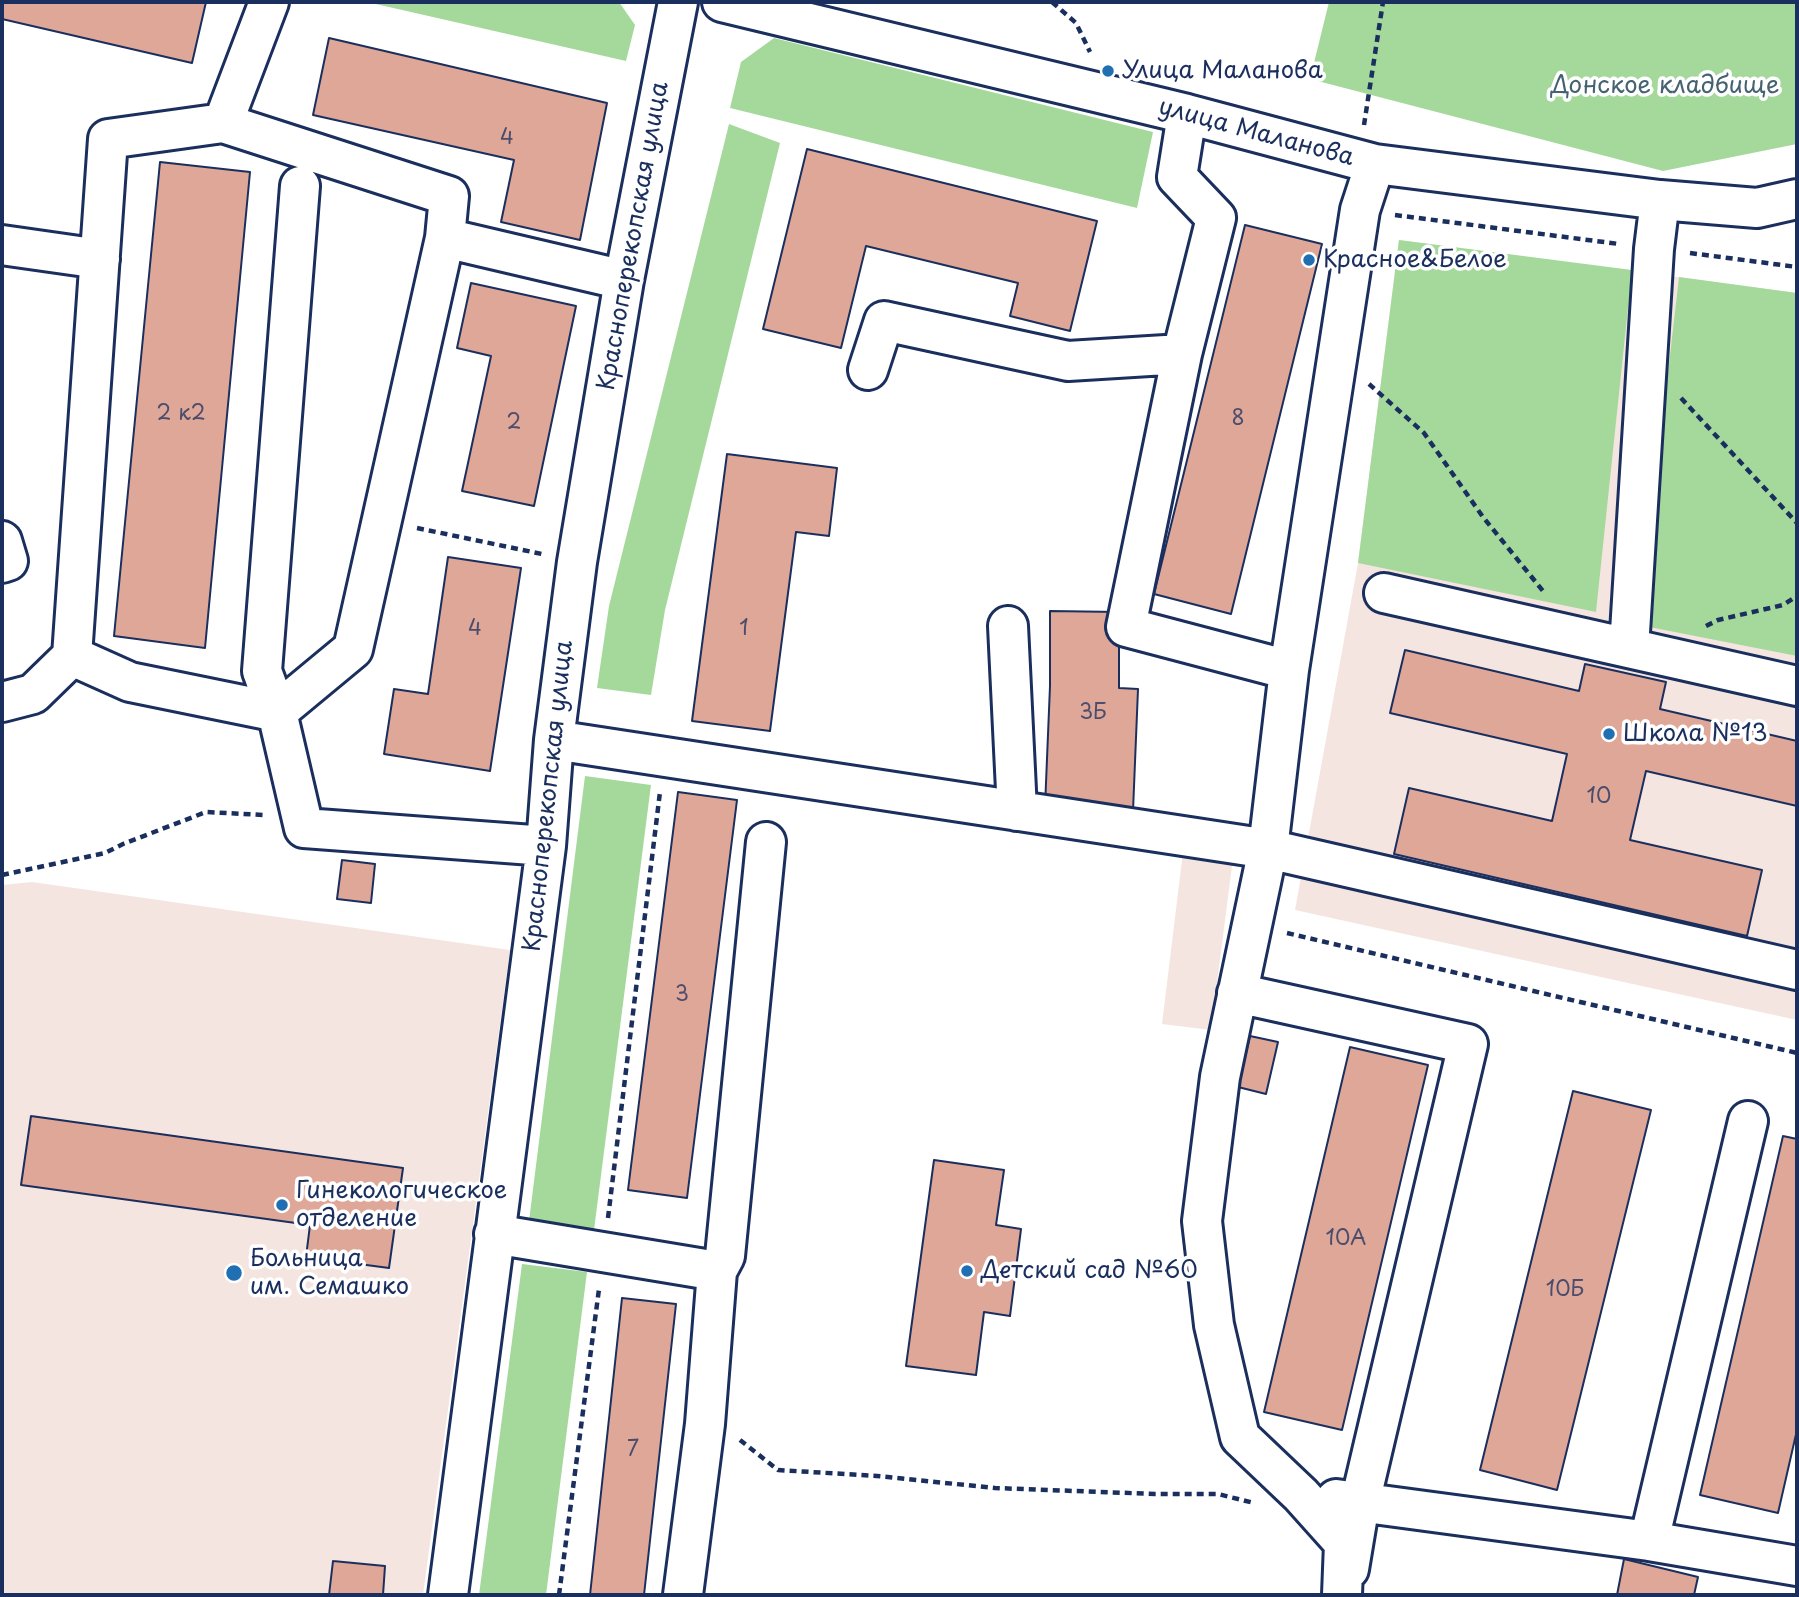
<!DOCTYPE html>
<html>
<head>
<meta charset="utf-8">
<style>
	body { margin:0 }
	#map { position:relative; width:1799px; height:1597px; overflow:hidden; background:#fff; font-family:"Playpen Sans",sans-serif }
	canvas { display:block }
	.frame { position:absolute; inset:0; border:4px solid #1b2f5e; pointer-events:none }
</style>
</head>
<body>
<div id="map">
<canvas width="1799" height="1597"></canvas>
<div class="frame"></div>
</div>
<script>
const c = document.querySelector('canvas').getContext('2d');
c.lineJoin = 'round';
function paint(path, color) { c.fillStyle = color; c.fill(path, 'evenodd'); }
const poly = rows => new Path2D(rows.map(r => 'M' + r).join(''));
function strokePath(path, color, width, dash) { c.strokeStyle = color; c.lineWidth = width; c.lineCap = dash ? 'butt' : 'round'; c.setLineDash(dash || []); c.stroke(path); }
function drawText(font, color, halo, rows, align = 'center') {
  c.font = font + ' "Playpen Sans",sans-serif'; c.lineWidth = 7; c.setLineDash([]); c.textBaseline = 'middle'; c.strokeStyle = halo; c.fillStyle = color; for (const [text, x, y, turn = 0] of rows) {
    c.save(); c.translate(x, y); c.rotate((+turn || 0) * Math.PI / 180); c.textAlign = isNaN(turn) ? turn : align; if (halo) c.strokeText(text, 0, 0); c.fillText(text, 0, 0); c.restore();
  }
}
paint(poly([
	[1399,240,1797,293,1797,1020,1295,910,1358,563],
	[1183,852,1233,858,1211,1030,1162,1024],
	[32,882,510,950,423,1595,2,1595,2,885]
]), '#f5e5e0');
paint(poly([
	[367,2,619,2,635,25,626,61],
	[1329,2,1797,2,1797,144,1663,171,1310,79],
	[774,38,1153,132,1137,208,730,108,741,62],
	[729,124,780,143,665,610,651,695,597,688,609,606],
	[1399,240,1632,270,1596,612,1358,563],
	[1679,277,1797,293,1797,656,1639,625],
	[585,776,651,785,594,1230,529,1221],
	[522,1264,587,1272,546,1595,479,1595]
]), '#a5d99b');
const building = poly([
	[2,2,206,2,192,63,2,19,2,2],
	[329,38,607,103,580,240,501,222,514,160,313,115,329,38],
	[807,149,1097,221,1070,331,1010,316,1018,283,866,246,841,348,763,329,807,149],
	[160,162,250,172,205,648,114,636,160,162],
	[1245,225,1322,244,1231,614,1154,594,1245,225],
	[471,283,576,306,534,506,462,491,491,356,457,348,471,283],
	[727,454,837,468,829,536,796,532,770,731,692,721,727,454],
	[448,557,521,568,490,771,384,754,394,689,428,694,448,557],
	[1050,611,1119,612,1119,688,1138,689,1133,811,1045,807,1050,686,1050,611],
	[1405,650,1579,691,1585,664,1666,682,1660,709,1797,741,1797,806,1646,771,1630,840,1762,870,1747,936,1394,854,1409,788,1552,821,1567,754,1390,713,1405,650],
	[678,792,737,800,687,1198,628,1190,678,792],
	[342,860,375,864,371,903,337,899,342,860],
	[1250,1036,1278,1042,1266,1094,1238,1087,1250,1036],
	[1350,1047,1428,1065,1342,1430,1264,1412,1350,1047],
	[1573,1091,1651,1110,1557,1490,1480,1470,1573,1091],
	[31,1116,403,1168,389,1268,306,1257,310,1225,21,1185,31,1116],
	[1783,1136,1797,1139,1797,1430,1778,1513,1700,1495,1783,1136],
	[934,1160,1004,1170,996,1225,1021,1229,1010,1316,984,1312,976,1375,906,1366,934,1160],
	[622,1298,676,1304,644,1595,590,1595,622,1298],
	[1624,1559,1698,1577,1694,1595,1617,1595,1624,1559],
	[333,1561,385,1566,383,1595,329,1595,333,1561]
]);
paint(building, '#dfa797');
strokePath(building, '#1b2f5e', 2);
const minor = poly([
	[722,2,1187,114,1375,164,1660,200,1757,208,1797,199],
	[1187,114,1177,177,1216,218,1182,354,1126,627,1289,670],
	[223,123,449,196,445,238,624,280],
	[300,186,262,671,277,712,353,649,445,238],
	[2,245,100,259],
	[868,370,884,321,1068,361,1182,354],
	[2,541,8,561,2,563],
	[1384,593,1797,686],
	[1008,626,1017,811],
	[1629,648,1654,249,1660,200],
	[72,656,108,139,223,123,269,2],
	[2,702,33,694,72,656,130,682,277,712,304,828,546,846],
	[554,740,1268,849,1797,970],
	[1237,993,1468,1044,1360,1503,1349,1569],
	[494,1234,717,1271,705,1424,683,1595],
	[717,1271,725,1256,766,842],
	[1336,1499,1649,1541,1748,1121],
	[1649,1541,1797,1566],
	[448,1595,546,846,554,740,577,562,624,280,678,2],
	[1342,1595,1344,1543,1301,1495,1240,1437,1214,1325,1202,1221,1220,1077,1268,849,1289,670,1360,210,1375,164]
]);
strokePath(minor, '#1b2f5e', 44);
strokePath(poly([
	[1052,2,1076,23,1090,52],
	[1364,125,1383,2],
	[1395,215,1619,244],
	[1690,253,1797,267],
	[1369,384,1424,433,1483,517,1543,591],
	[1681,398,1797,523],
	[417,528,542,554],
	[1706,626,1718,620,1783,605,1797,596],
	[2,875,105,853,123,844,206,812,264,815],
	[1287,933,1797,1053],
	[608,1218,660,792],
	[740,1440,778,1470,877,1476,995,1488,1155,1494,1218,1494,1254,1503],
	[559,1595,599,1289]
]), '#1b2f5e', 4.5, [7, 5]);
strokePath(minor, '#fff', 38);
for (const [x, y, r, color] of [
	[1108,71,7,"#1f6fb2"],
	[1309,260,7,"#1f6fb2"],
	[1609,734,7,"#1f6fb2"],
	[282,1205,7,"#1f6fb2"],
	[967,1271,7,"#1f6fb2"],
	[234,1273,9,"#1f6fb2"]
]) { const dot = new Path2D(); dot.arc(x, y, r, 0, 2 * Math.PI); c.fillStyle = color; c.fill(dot); strokePath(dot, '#fff', 2.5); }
drawText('21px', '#4c4d6c', null, [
	["4",507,138],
	["2 к2",181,414],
	["8",1238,419],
	["2",514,423],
	["4",475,629],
	["1",744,629],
	["3Б",1093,713],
	["10",1599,797],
	["3",682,995],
	["10А",1346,1239],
	["10Б",1565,1290],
	["7",633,1450]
]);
drawText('24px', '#1b2f5e', '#fff', [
	["Улица Маланова",1122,71],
	["Красное&Белое",1323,260],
	["Школа №13",1623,734],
	["Гинекологическое",296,1191],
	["отделение",296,1219],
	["Больница",250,1259],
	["им. Семашко",250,1287],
	["Детский сад №60",981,1271]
], 'left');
drawText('24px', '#446270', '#fff', [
	["Донское кладбище",1665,86]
]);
drawText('24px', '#1b2f5e', '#fff', [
	["улица Маланова",1256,133,15],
	["Красноперекопская улица",634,236,-80],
	["Красноперекопская улица",549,796,-84]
]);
</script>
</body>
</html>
